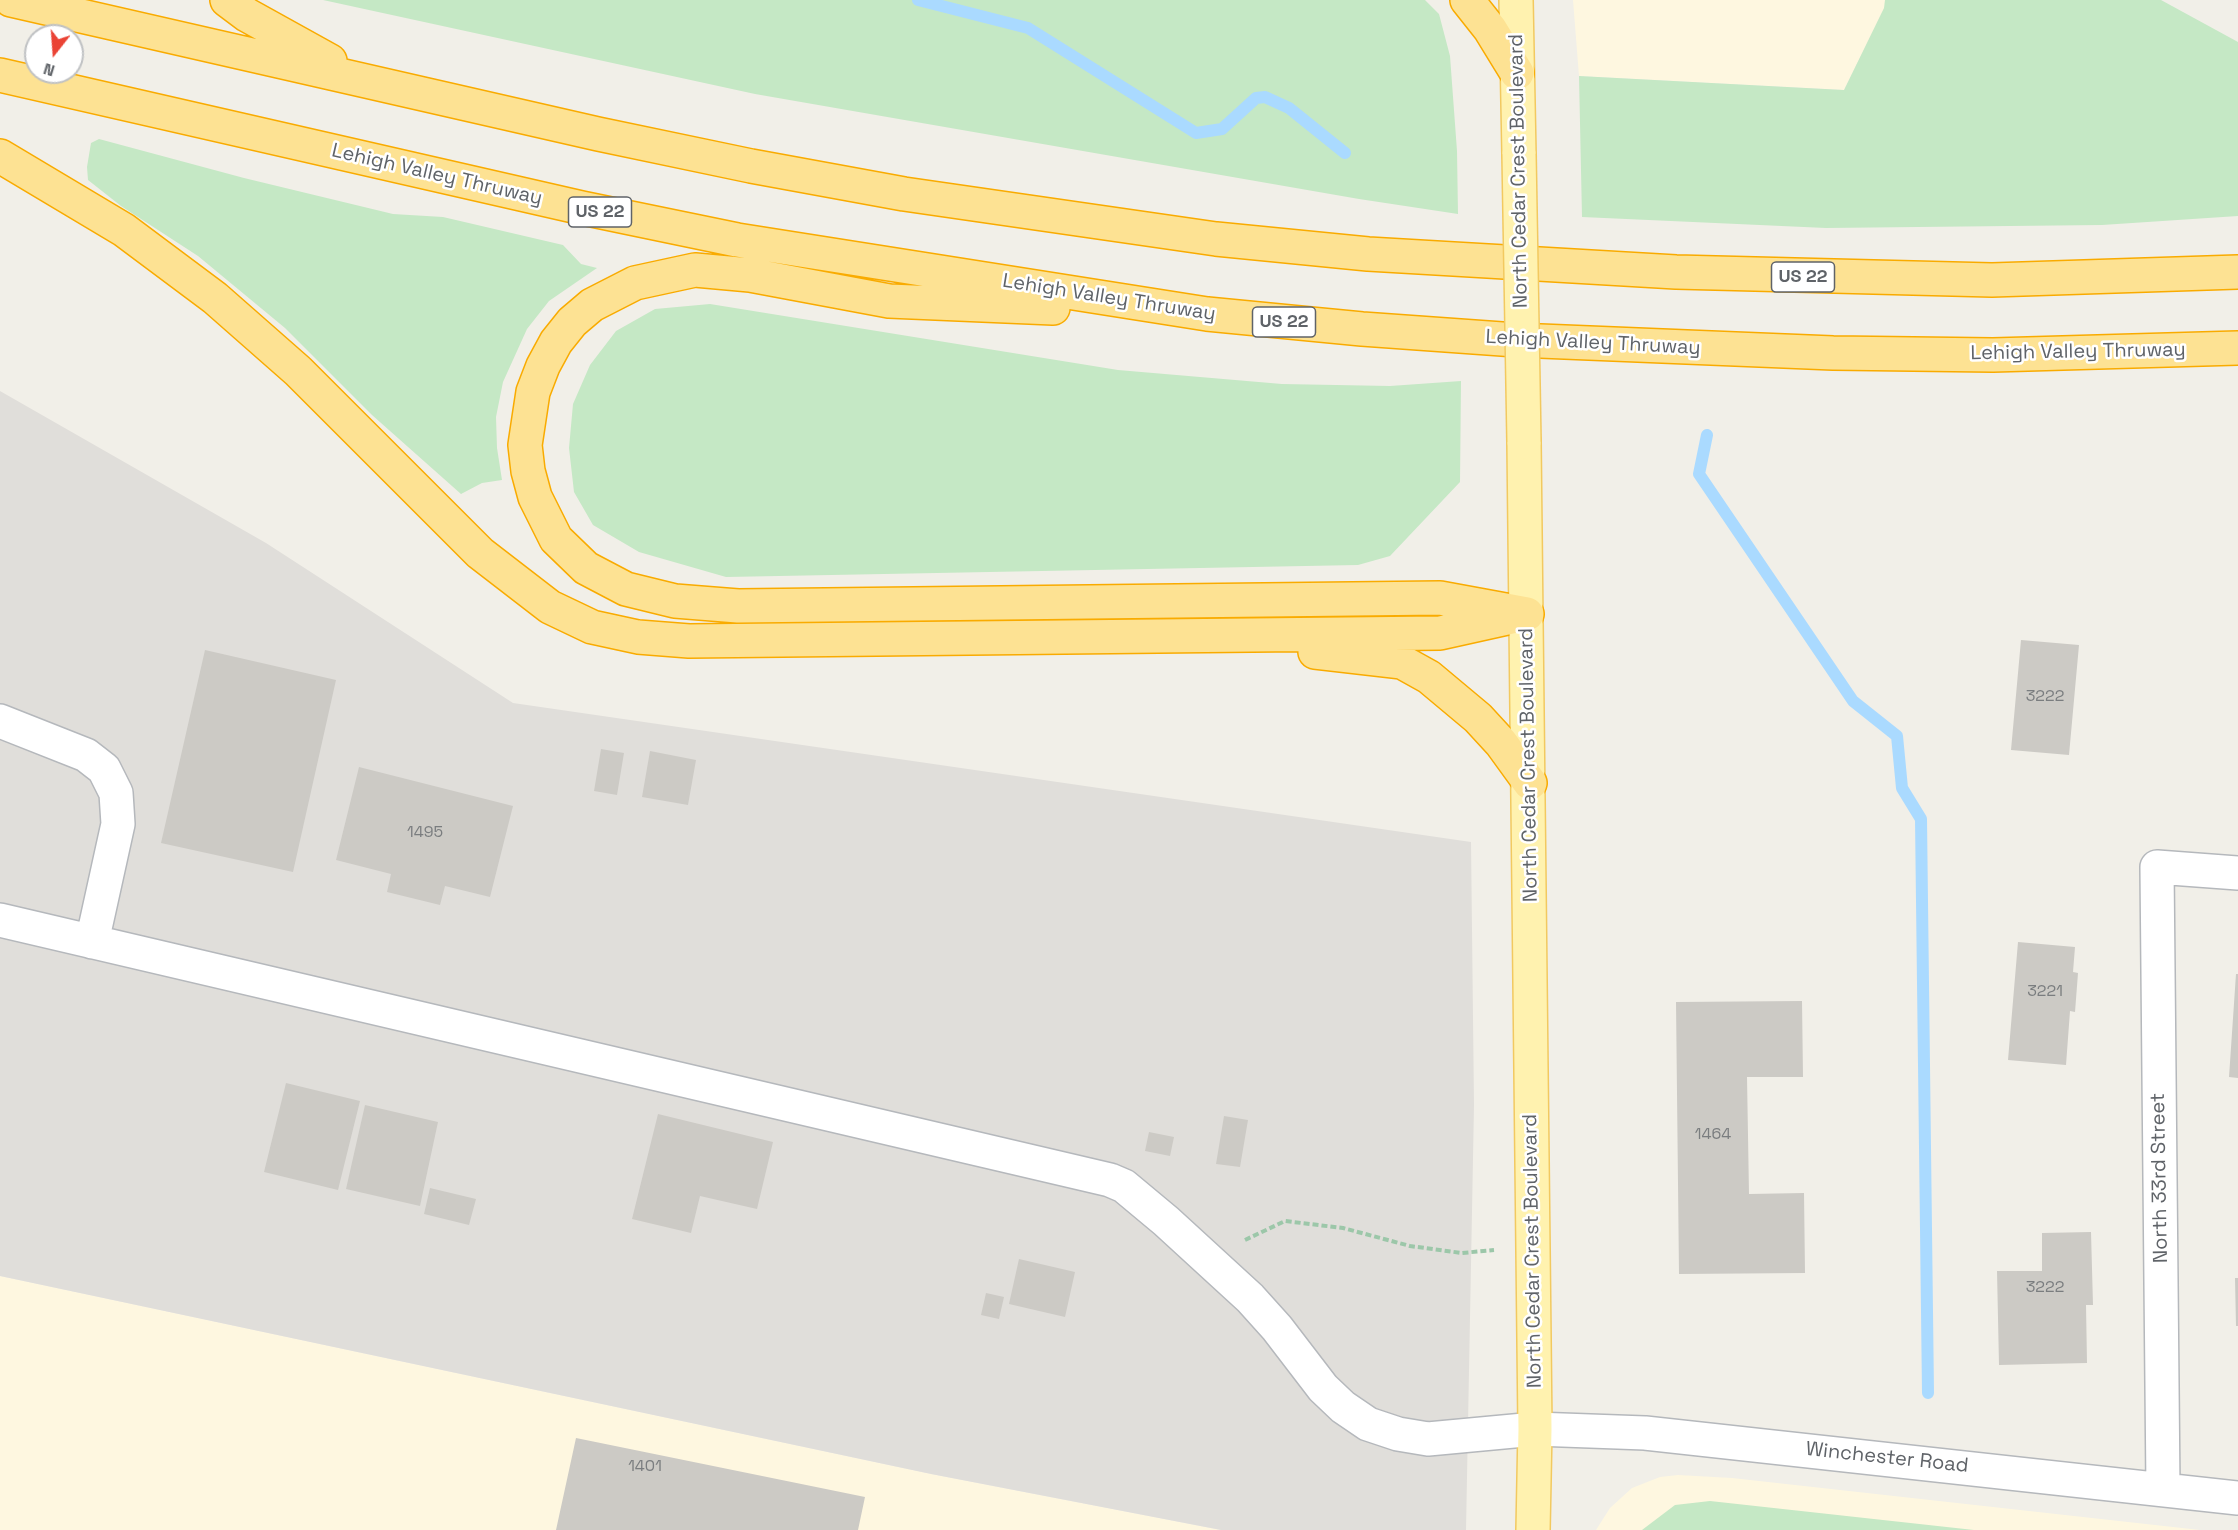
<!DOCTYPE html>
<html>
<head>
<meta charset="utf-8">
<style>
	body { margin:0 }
	#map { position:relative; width:2238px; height:1530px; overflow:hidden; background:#f1efe8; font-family:"Space Grotesk",sans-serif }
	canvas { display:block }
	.north { position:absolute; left:24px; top:24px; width:60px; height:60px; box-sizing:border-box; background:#fff; border:2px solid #bfc1c3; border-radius:50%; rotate:197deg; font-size:16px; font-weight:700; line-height:24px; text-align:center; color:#5f6368 }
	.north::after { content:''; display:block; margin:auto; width:21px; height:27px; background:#ea4335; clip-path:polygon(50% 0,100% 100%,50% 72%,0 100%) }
</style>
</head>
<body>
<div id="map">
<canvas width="2238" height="1530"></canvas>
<div class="north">N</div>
</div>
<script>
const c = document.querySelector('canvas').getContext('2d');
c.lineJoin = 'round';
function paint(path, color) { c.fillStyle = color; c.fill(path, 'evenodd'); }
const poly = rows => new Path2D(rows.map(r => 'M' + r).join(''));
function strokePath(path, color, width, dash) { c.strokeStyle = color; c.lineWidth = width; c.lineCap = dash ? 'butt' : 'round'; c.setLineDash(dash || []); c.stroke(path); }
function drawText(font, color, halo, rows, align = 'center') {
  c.font = font + ' "Space Grotesk",sans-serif'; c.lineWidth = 5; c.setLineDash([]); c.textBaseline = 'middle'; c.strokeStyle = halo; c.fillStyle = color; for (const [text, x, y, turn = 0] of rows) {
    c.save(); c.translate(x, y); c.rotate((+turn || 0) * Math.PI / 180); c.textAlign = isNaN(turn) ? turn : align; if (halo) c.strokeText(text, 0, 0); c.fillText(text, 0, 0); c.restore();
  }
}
paint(poly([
	[1573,0,1885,0,1885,7,1844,90,1579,76],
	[0,1276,931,1474,1221,1530,0,1530],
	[1678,1475,1732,1478,2200,1530,1596,1530,1610,1508,1632,1488,1660,1477]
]), '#fef7e0');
paint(poly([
	[0,391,266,543,513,703,1471,842,1474,1105,1466,1530,1221,1530,931,1474,0,1276]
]), '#e0deda');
paint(poly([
	[323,0,1425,0,1439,14,1450,56,1457,151,1458,214,1359,199,755,94],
	[1885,0,2161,0,2238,42,2238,216,2102,225,1826,228,1582,217,1579,76,1844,90,1884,8],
	[99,139,244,178,393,214,443,217,563,245,581,264,597,268,549,301,527,329,503,382,496,417,497,448,502,480,482,483,461,494,372,415,285,328,198,256,121,206,88,180,87,167,91,143],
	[710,304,1118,370,1282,384,1390,386,1461,381,1460,482,1390,556,1358,565,726,577,639,552,593,525,574,492,569,448,573,404,590,365,616,331,655,309],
	[1710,1501,1974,1530,1642,1530,1675,1505]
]), '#c5e8c5');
strokePath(poly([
	[918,0,1028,28,1196,133,1222,129,1256,98,1265,97,1289,108,1345,153],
	[1707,435,1699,474,1853,701,1897,736,1902,788,1921,819,1928,1393]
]), '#aadaff', 12);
paint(poly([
	[2021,640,2079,645,2069,755,2011,750],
	[205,650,336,680,293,872,161,843],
	[601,749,624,753,617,795,594,791],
	[650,751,696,760,688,805,642,797],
	[359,767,513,806,490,897,445,886,440,905,387,892,391,874,336,860],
	[2018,942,2075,947,2073,972,2078,973,2075,1012,2070,1011,2066,1065,2008,1060],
	[2236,974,2238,974,2238,1078,2229,1077],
	[1802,1001,1803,1077,1747,1077,1749,1194,1804,1193,1805,1273,1679,1274,1676,1002],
	[286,1083,360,1101,338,1190,264,1172],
	[365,1105,438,1122,420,1206,346,1189],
	[658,1114,773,1142,757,1209,700,1196,691,1233,632,1219],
	[1224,1116,1248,1120,1240,1167,1216,1164],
	[1149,1132,1174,1137,1170,1156,1145,1151],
	[430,1188,476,1199,469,1225,424,1214],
	[2091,1232,2093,1305,2086,1305,2087,1363,1999,1365,1997,1271,2042,1271,2042,1233],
	[1019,1259,1075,1272,1065,1317,1009,1304],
	[2235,1278,2238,1278,2238,1326,2236,1326],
	[986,1293,1004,1297,999,1319,981,1315],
	[576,1438,865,1497,858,1530,556,1530]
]), '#cccac5');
const minor = poly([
	[0,721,86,755,104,769,116,793,118,824,92,942],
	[0,920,1110,1180,1124,1186,1166,1221,1250,1298,1277,1328,1323,1388,1343,1407,1368,1424,1398,1434,1428,1439,1535,1429,1645,1433,2238,1498],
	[2163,1489,2157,867,2238,873]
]);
const major = poly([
	[1516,0,1519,154],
	[1524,442,1535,1429,1533,1530]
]);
const highway = poly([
	[11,0,598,134,751,166,904,194,1216,239,1368,254,1676,272,1992,280,2238,272],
	[227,0,247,15,330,61],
	[1467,0,1490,29,1517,73],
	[0,75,582,208,737,240,1207,314,1362,329,1516,340,1833,353,1993,355,2238,348],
	[0,156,124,230,215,298,298,371,480,553,550,607,592,627,638,637,689,641,1440,633,1512,617],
	[1053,308,889,301,750,275,695,270,635,283,592,305,572,322,556,342,543,366,533,392,525,445,528,471,535,497,556,539,586,568,626,589,675,601,738,606,1440,598,1527,614],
	[1315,652,1402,662,1429,677,1478,718,1501,743,1530,783]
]);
strokePath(minor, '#b5b8bc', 36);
strokePath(major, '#f2c960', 36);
strokePath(highway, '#f9ab00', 36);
strokePath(poly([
	[1245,1240,1285,1221,1343,1228,1410,1246,1462,1253,1494,1250]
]), '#9cc7a9', 4, [6, 3]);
strokePath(minor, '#fff', 33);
strokePath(major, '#fff2af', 33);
strokePath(highway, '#fde293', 33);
const majorBridge = poly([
	[1519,154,1524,442]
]);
strokePath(majorBridge, '#f2c960', 36, []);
strokePath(majorBridge, '#fff2af', 33);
drawText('16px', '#7a7d7f', null, [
	["3222",2045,697],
	["1495",425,833],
	["3221",2045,992],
	["1464",1713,1135],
	["3222",2045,1288],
	["1401",645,1467]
]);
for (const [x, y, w] of [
	[600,212,63],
	[1803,277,63],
	[1284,322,63]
]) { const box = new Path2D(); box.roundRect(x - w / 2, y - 15, w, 30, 4.5); c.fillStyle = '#fff'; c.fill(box); strokePath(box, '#5f6368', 1.5); }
drawText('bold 18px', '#5f6368', null, [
	["US 22",600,212],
	["US 22",1803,277],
	["US 22",1284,322]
]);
drawText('20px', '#5f6368', '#fff', [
	["North Cedar Crest Boulevard",1519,171,-91],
	["Lehigh Valley Thruway",437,175,13],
	["Lehigh Valley Thruway",1109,298,9],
	["Lehigh Valley Thruway",1593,343,3],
	["Lehigh Valley Thruway",2078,352,-1],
	["North Cedar Crest Boulevard",1529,765,-91],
	["North 33rd Street",2160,1178,-91],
	["North Cedar Crest Boulevard",1533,1251,-91],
	["Winchester Road",1887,1458,6]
]);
</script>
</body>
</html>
